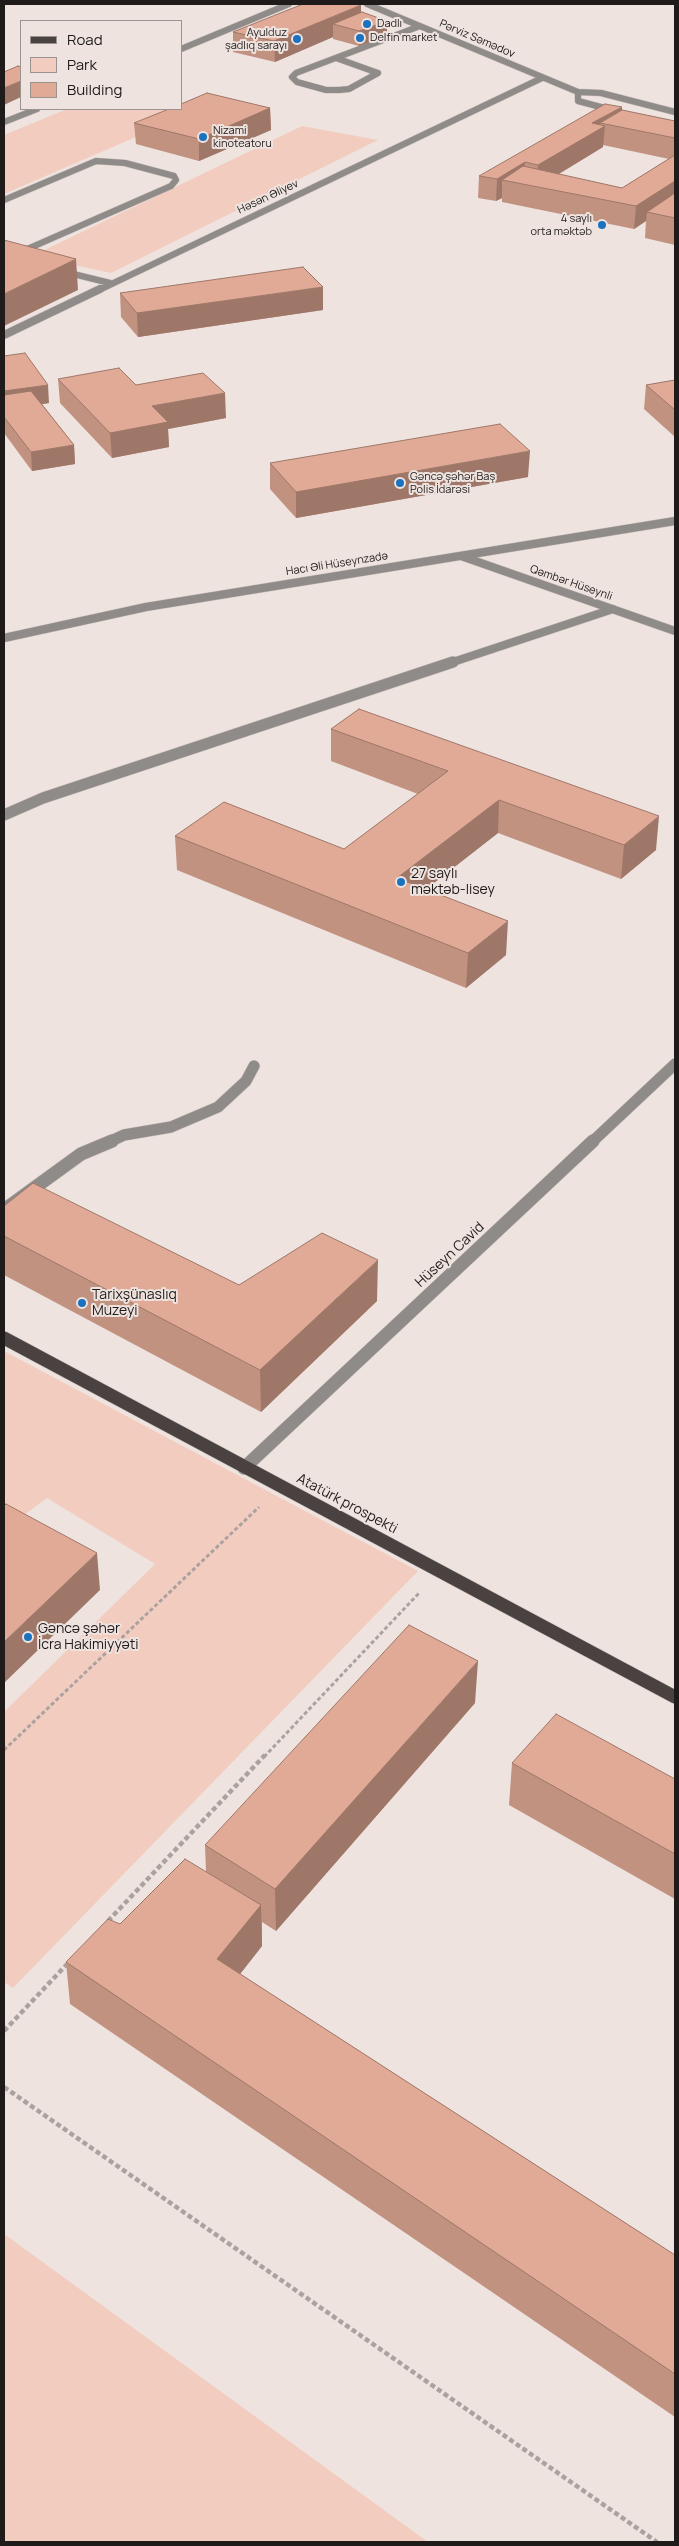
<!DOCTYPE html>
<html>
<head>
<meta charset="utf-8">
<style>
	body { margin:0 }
	#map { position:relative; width:679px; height:2546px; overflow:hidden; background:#eee3df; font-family:Manrope,sans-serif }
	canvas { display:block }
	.frame { position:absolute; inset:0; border:5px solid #1f1b1a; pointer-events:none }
	.legend { position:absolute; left:20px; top:20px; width:162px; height:90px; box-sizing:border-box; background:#eee3df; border:1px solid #9b9390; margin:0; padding:6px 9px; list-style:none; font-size:15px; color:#1f1b1a }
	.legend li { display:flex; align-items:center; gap:10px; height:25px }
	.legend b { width:25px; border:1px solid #9b9390 }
</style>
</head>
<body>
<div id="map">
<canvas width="679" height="2546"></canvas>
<div class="frame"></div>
<ul class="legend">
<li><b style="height:6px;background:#4a4240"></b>Road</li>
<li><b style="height:14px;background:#f2cdbf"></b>Park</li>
<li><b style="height:14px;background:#e1aa96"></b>Building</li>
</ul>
</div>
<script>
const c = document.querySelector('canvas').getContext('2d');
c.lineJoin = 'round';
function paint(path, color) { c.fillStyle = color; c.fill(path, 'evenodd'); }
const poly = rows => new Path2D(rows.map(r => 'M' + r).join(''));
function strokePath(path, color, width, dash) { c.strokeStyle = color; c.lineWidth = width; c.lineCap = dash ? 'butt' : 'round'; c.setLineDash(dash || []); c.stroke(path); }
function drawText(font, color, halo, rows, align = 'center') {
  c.font = font + ' Manrope,sans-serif'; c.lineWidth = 4; c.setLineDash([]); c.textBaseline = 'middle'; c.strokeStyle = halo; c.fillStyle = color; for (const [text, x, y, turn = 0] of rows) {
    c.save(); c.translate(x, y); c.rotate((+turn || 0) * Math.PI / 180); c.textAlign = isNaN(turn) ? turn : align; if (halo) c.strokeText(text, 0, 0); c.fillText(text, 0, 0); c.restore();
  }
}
paint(poly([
	[67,109,201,109,4,194,4,135],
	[302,126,378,140,111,273,32,256],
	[4,1351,418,1571,13,1988,4,1982,4,1712,155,1564,47,1498,4,1530],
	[4,2234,428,2542,4,2542]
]), '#f2cdbf');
const minorFar3 = poly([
	[367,4,578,92,601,93,675,112],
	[181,49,289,4],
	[336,58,378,73,349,89,339,90,326,90,297,82,292,77,296,73,420,26],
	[578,92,578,101,616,111],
	[4,122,37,109],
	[4,200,96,161,125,163,174,176,176,180,171,186,16,254],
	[61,271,110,283],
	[97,291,542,78]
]);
const minorFar2 = poly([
	[4,335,100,289],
	[461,556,675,631],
	[4,638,146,607,675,521],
	[450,663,613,609]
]);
const minorFar1 = poly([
	[4,815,43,798,453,662],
	[109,1142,124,1135,171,1127,218,1107,246,1081,254,1066],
	[592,1142,675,1064]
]);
const minor = poly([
	[4,1210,81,1154,112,1141],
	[244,1468,593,1141]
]);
const major = poly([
	[4,1338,675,1697]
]);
strokePath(minorFar3, '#c9bfbc', 7);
strokePath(minorFar2, '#c9bfbc', 9);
strokePath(minorFar1, '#c9bfbc', 12);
strokePath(minor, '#c9bfbc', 14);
strokePath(major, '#c9bfbc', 14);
strokePath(poly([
	[4,1750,259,1507],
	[264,1757,420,1592]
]), '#aba29f', 3, [4, 2.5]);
strokePath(poly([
	[108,1921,265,1755],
	[4,2031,69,1962],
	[4,2087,657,2542]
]), '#aba29f', 4.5, [5, 3]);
strokePath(minorFar3, '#8f8b89', 6);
strokePath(minorFar2, '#8f8b89', 8);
strokePath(minorFar1, '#8f8b89', 11);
strokePath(minor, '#8f8b89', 13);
strokePath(major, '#4a4240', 13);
paint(poly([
	[361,13,387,36,359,46,333,39,333,37,275,62,233,52,233,32],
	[622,107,622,110,675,121,675,245,645,238,646,221,634,229,502,202,502,198,496,201,478,198,479,176],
	[603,145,669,159,622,188,559,174,603,147],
	[270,108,271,130,199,161,136,144,134,123],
	[120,293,323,310,138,337,121,317],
	[4,356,49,403,42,404,74,445,75,464,32,471,4,433],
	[58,379,226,418,168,429,169,447,112,458,60,403],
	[675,380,675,437,644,409,646,385],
	[270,463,528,477,296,518,270,489],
	[359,709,656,850,621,879,498,833,426,889,506,955,466,988,177,870,175,836,344,849,418,794,331,761,331,729],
	[4,1207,239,1285,377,1301,261,1412,4,1275],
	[475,1703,276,1931,262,1922,262,1946,240,1974,675,2255,675,2417,70,2004,66,1962,120,1924,206,1872,205,1845],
	[512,1763,675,1779,675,1899,509,1805]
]), '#c29281');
paint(poly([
	[361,5,361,25,333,24,333,37,275,62,274,41],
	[387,21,387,36,359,46,359,31],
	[21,81,21,97,4,105,4,88],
	[622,107,621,127,600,123,600,129,605,126,603,147,537,187,538,165,592,123],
	[270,108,271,130,199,161,199,139],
	[525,162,524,184,502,180,502,198,496,201,497,179],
	[675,181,675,202,647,212,646,221,634,229,636,206],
	[76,259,78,290,4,326,4,294],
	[323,287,323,310,138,337,137,313],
	[48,385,49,403,4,410,4,391],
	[225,393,226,418,168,429,169,447,112,458,110,433,152,406],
	[74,445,75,464,32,471,31,452],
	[530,451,528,477,296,518,296,492],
	[499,800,498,833,397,912,397,878],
	[659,816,656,850,621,879,624,845],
	[508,921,506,955,466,988,468,953],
	[378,1260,377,1301,261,1412,260,1370],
	[97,1553,100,1590,4,1683,4,1642],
	[478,1661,475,1703,276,1931,275,1889],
	[261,1905,262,1946,219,2001,217,1959]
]), '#9e7769');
const building = poly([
	[303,4,353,4,361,5,274,41,233,32,303,4],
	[362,12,387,21,359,31,333,24,362,12],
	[18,66,21,67,21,81,4,88,4,72,18,66],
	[207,93,270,108,199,139,134,123,169,109,181,109,181,104,207,93],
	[605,104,622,107,592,123,605,126,538,165,525,162,497,179,479,176,605,104],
	[622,110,675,121,675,138,600,123,622,110],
	[675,155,675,181,636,206,502,180,523,166,622,188,675,155],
	[675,193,675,218,647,212,675,193],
	[4,240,76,259,4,294,4,240],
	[303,267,323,287,137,313,120,293,303,267],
	[25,353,48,385,4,391,4,356,25,353],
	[119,368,136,385,203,373,225,393,152,406,168,422,110,433,58,379,119,368],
	[675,380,675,410,646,385,675,380],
	[31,391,74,445,31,452,4,417,4,395,31,391],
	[500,424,530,451,296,492,270,463,500,424],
	[359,709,659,816,624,845,499,800,397,878,508,921,468,953,175,836,224,802,344,849,448,771,331,729,359,709],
	[33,1183,239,1285,322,1233,378,1260,260,1370,4,1236,4,1206,33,1183],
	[6,1504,97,1553,4,1642,4,1506,6,1504],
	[409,1625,478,1661,275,1889,205,1845,409,1625],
	[556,1714,675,1779,675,1854,512,1763,556,1714],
	[185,1859,261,1905,217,1959,675,2255,675,2374,66,1962,108,1919,120,1924,185,1859]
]);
paint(building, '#e1aa96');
strokePath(building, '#9e7769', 1);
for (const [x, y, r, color] of [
	[367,24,5,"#1b72bf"],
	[360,38,5,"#1b72bf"],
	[297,39,5,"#1b72bf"],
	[203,137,5,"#1b72bf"],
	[602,225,5,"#1b72bf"],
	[400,483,5,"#1b72bf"],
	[401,882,5,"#1b72bf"],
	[82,1303,5,"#1b72bf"],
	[28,1637,5,"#1b72bf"]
]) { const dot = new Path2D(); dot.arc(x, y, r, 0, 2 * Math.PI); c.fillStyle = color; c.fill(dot); strokePath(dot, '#eee3df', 2); }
drawText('11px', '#1f1b1a', '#eee3df', [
	["Dadlı",377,24],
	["Ayulduz",287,33,"right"],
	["şadlıq sarayı",287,46,"right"],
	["Delfin market",370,38],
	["Nizami",213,131],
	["kinoteatoru",213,144],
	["4 saylı",592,219,"right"],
	["orta məktəb",592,232,"right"],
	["Gəncə şəhər Baş",410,477],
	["Polis İdarəsi",410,490]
], 'left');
drawText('11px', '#1f1b1a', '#eee3df', [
	["Pərviz Səmədov",477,39,23],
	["Həsən Əliyev",268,197,-25],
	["Hacı Əli Hüseynzadə",337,564,-9],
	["Qəmbər Hüseynli",571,583,19]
]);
drawText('14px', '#1f1b1a', '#eee3df', [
	["27 saylı",411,874],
	["məktəb-lisey",411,890],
	["Tarixşünaslıq",92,1295],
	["Muzeyi",92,1311],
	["Gəncə şəhər",38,1629],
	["İcra Hakimiyyəti",38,1645]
], 'left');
drawText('14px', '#1f1b1a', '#eee3df', [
	["Hüseyn Cavid",450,1255,-43],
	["Atatürk prospekti",347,1504,28]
]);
</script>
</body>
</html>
